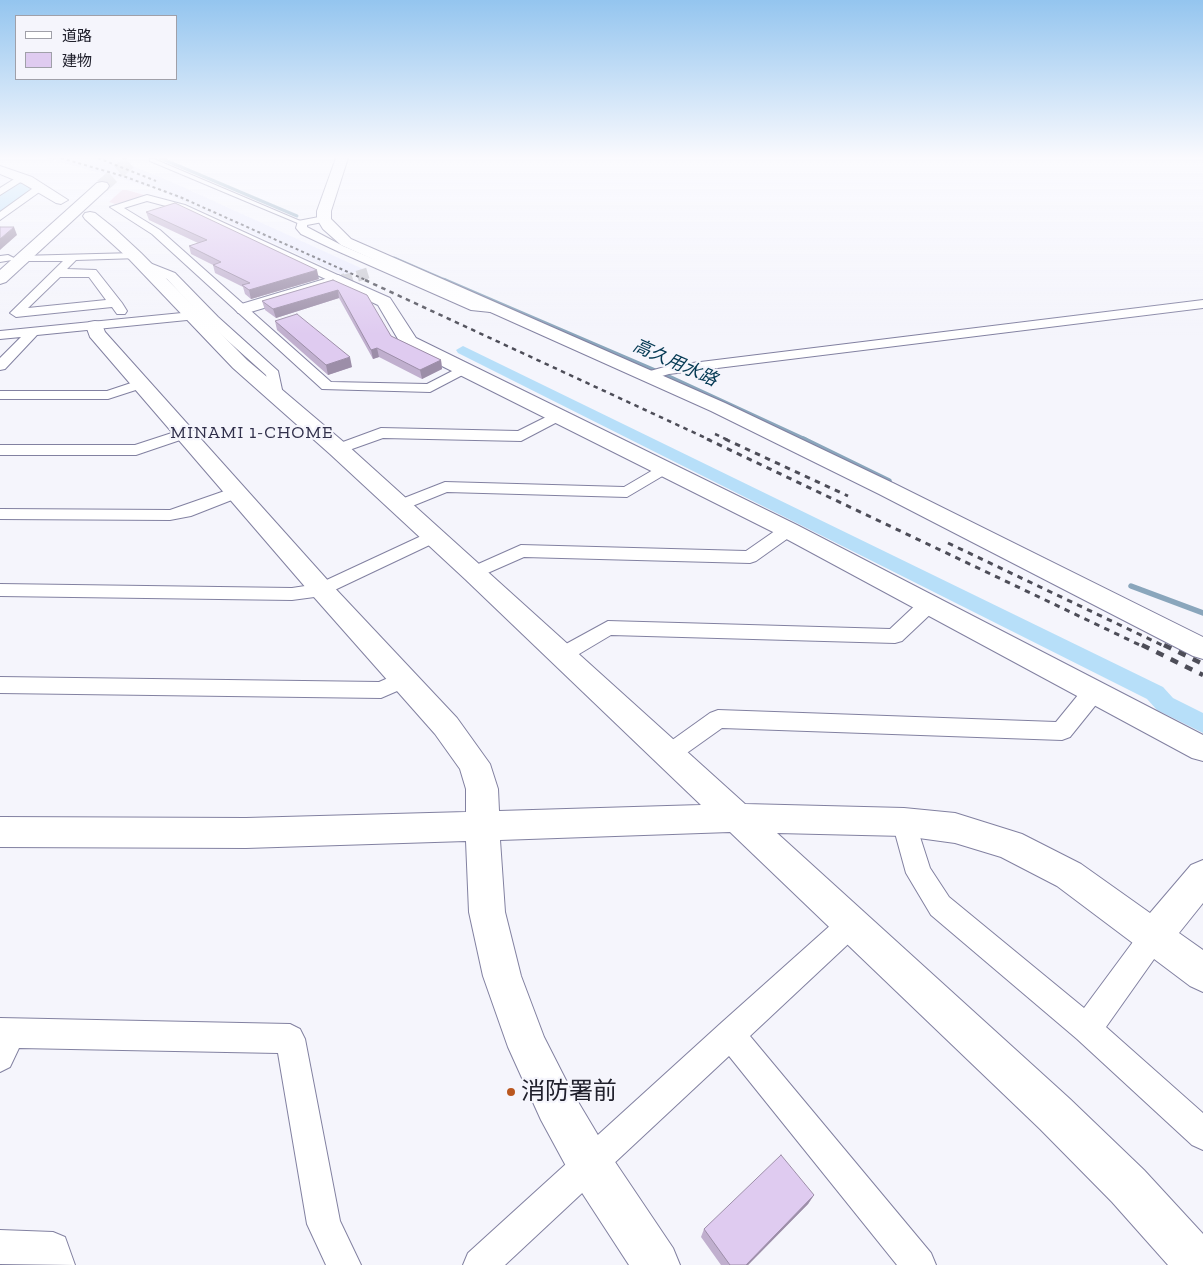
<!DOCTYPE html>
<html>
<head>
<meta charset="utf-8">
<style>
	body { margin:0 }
	#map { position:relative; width:1203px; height:1265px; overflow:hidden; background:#f5f5fc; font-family:"Zilla Slab","Noto Sans JP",serif }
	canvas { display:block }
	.legend { position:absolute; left:15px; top:15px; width:162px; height:65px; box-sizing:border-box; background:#f5f5fc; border:1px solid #a0a0a9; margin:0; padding:6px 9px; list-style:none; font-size:15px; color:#20202c }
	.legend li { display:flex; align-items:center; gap:10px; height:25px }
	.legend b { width:25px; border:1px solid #a0a0a9 }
</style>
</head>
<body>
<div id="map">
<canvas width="1203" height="1265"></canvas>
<ul class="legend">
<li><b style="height:6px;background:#fff"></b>道路</li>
<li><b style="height:14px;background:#dfcbf0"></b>建物</li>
</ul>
</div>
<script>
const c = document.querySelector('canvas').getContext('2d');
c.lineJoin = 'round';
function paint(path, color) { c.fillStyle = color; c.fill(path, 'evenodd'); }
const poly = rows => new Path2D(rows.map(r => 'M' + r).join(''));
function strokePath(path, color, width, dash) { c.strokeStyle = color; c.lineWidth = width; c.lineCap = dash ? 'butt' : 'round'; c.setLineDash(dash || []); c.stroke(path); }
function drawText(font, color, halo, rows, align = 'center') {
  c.font = font + ' "Zilla Slab","Noto Sans JP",serif'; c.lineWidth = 4.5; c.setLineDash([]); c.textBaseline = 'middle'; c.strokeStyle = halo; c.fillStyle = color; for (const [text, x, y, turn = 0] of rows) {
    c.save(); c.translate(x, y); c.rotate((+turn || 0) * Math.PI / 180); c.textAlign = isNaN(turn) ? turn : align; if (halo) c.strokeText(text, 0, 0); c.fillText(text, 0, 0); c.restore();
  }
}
paint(poly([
	[47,158,111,158,163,178,363,269,345,276,156,189]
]), '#ebecfd');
paint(poly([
	[122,190,127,190,148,196,115,204,109,202]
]), '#ecd4e7');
strokePath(poly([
	[160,158,297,216],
	[394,258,447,281]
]), '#8aa6bc', 3);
strokePath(poly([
	[444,280,663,374,806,440]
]), '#8aa6bc', 4.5);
strokePath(poly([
	[803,439,889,481],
	[1131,586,1203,613]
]), '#8aa6bc', 5.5);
paint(poly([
	[463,346,1163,687,1173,698,1203,713,1203,733,1157,710,1147,699,458,353,456,350,463,346]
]), '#b7dff9');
paint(poly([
	[23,179,30,181,32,185,30,189,7,210,0,212,0,196,16,181,23,179]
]), '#b7dff9');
strokePath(poly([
	[342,281,371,272]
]), '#cacad2', 11, [11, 5]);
strokePath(poly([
	[323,287,346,280]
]), '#cacad2', 14, [14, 7]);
strokePath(poly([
	[102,186,134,158]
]), '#cacad2', 14, [14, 8]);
const lane = poly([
	[150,159,154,159,305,223,300,224,150,161,150,159]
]);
const street = poly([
	[19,176,27,178,0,195,0,188,19,176],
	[36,186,45,188,0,220,0,212,36,186],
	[147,195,185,205,342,277,344,280,342,283,334,283,177,209,147,201,124,208,160,230,331,382,427,384,460,367,465,366,472,370,430,392,322,389,152,234,110,207,147,195],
	[324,216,329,219,328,221,307,225,307,227,343,246,477,303,500,305,506,309,500,313,471,310,335,250,301,234,296,228,298,221,324,216],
	[135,253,141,256,139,258,76,260,67,269,96,270,122,303,127,311,125,314,117,314,112,307,16,317,10,313,63,261,23,261,17,258,19,256,135,253],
	[60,277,89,277,106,300,28,308,60,277],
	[8,255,14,258,12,260,0,262,0,256,8,255],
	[142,260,175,273,218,317,278,371,284,399,282,402,272,402,266,375,208,323,167,279,138,265,136,263,142,260],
	[1203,300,1203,308,669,374,648,380,641,376,643,373,668,366,1203,300],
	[192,312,198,316,197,319,37,335,5,369,0,370,0,358,21,337,0,339,0,331,192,312],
	[140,380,145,381,147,384,145,387,108,399,0,399,0,391,107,391,140,380],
	[558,411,566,416,563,419,521,441,383,438,338,454,330,449,332,446,381,428,518,431,558,411],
	[184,429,189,431,192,434,189,437,136,455,0,455,0,445,135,445,184,429],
	[665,463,671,465,673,468,671,471,627,497,447,492,400,511,394,510,391,506,394,502,445,482,624,487,665,463],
	[236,487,242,488,244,492,242,496,191,516,170,520,0,519,0,509,170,510,236,487],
	[788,524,794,526,797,530,794,534,756,561,750,563,524,557,474,579,467,577,465,573,467,569,521,545,746,551,782,526,788,524],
	[432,531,438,533,441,537,438,541,322,596,292,600,0,596,0,584,292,588,318,584,432,531],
	[930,596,937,598,940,603,937,608,902,641,895,643,611,635,569,660,562,662,555,660,552,655,555,650,608,621,890,629,923,598,930,596],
	[404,671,411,673,415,679,411,685,381,698,0,693,0,677,379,682,404,671],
	[1095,682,1103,684,1106,690,1103,696,1070,737,1062,740,722,728,677,760,669,763,661,760,658,754,661,748,710,713,718,710,1056,722,1087,684,1095,682],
	[904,812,913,815,930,868,949,897,1084,1008,1144,927,1154,923,1164,927,1167,936,1164,945,1106,1027,1203,1113,1203,1150,1192,1145,1077,1039,931,915,906,873,892,822,895,815,904,812],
	[851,911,860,915,864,924,860,933,750,1036,931,1253,936,1265,897,1265,729,1056,505,1265,463,1265,468,1253,720,1024,842,915,851,911],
	[0,1018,290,1024,300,1029,305,1039,340,1221,361,1265,326,1265,307,1224,278,1053,19,1048,10,1067,0,1072,0,1018],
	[0,1230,53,1232,65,1237,75,1265,0,1264,0,1230]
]);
const secondary = poly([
	[336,158,348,158,331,211,331,219,351,239,725,403,895,484,1203,637,1203,659,1193,656,879,494,711,411,341,245,323,229,317,219,317,211,336,158],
	[0,166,32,177,68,200,61,204,56,203,22,183,0,174,0,166],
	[90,212,95,213,114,228,141,253,247,360,346,444,745,804,904,808,955,813,1022,834,1081,864,1150,913,1191,865,1203,860,1203,903,1179,933,1203,950,1203,992,1190,986,1057,886,1001,857,955,843,904,836,777,833,1070,1099,1144,1170,1203,1234,1203,1265,1168,1265,1112,1202,1040,1129,730,832,500,840,505,912,521,976,544,1037,571,1090,605,1147,673,1248,680,1265,629,1265,573,1179,541,1120,508,1047,483,976,469,912,466,841,246,848,0,847,0,817,246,818,466,812,466,789,460,769,435,734,313,596,90,337,86,326,89,322,95,321,101,322,105,332,331,584,457,718,490,764,498,789,499,811,701,805,465,579,330,454,233,368,129,259,85,219,83,216,85,213,90,212],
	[338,275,390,298,416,338,797,525,1203,735,1203,761,1192,758,779,535,402,346,378,305,337,286,244,314,238,313,235,309,238,305,338,275]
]);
const primary = poly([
	[102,182,107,183,109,186,107,189,6,282,0,284,0,270,97,183,102,182]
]);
strokePath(lane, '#8281a1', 2);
strokePath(street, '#8281a1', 2);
strokePath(secondary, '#8281a1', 2);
strokePath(primary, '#8281a1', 2);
paint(lane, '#fff');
paint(street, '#fff');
paint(secondary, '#fff');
paint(primary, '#fff');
strokePath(poly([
	[61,158,126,177,180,197,368,281],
	[98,158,156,181]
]), '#4d4d58', 2, [3, 3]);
strokePath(poly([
	[365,280,710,440],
	[715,434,728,440]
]), '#4d4d58', 2.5, [4.5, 4.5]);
strokePath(poly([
	[707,439,1144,647],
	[725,439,848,496],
	[948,543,1166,647]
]), '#4d4d58', 3, [5.5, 5.5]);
strokePath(poly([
	[1142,645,1203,675],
	[1164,645,1203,664]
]), '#4d4d58', 4.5, [8, 8]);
paint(poly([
	[146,212,319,279,251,299,245,294,243,287,215,273,213,265,191,254,189,246,198,243,149,220],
	[333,280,391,336,441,360,442,369,422,379,379,357,373,359,339,298,276,318,265,310,262,301],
	[275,321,352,367,328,375,277,330],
	[814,1195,808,1204,748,1265,721,1265,701,1237,704,1229]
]), '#c0afce');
paint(poly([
	[14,227,17,235,0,250,0,239],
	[317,270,319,279,251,299,249,290],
	[338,290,339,298,276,318,273,309],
	[377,348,379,357,373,359,371,350],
	[350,357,352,367,328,375,326,365],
	[441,360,442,369,422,379,420,370],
	[814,1195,808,1204,748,1265,746,1265]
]), '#9c8ea8');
const building = poly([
	[175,203,317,270,249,290,242,285,250,283,213,265,221,262,189,246,207,240,146,212,175,203],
	[0,227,14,227,0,239,0,227],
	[333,280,367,295,391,336,441,360,420,370,377,348,371,350,338,290,273,309,262,301,333,280],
	[297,314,350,357,326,365,275,321,297,314],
	[781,1155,814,1195,746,1265,730,1265,704,1229,781,1155]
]);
paint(building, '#dfcbf0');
strokePath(building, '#9c8ea8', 1);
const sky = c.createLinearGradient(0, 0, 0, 335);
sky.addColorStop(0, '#94c5ef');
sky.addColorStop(0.47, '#fafafe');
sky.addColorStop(1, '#fafafe00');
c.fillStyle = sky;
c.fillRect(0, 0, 1203, 335);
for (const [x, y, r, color] of [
	[511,1092,5,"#ba571f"]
]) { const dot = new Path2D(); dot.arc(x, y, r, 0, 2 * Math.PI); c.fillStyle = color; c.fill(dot); strokePath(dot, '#f5f5fc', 2); }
drawText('italic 18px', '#043953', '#f5f5fc', [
	["高久用水路",675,363,24]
]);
c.letterSpacing = '1px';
drawText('18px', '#31304b', '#f5f5fc', [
	["MINAMI 1-CHOME",252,433]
]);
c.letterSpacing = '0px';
drawText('24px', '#20202c', '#f5f5fc', [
	["消防署前",521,1092]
], 'left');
</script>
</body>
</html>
